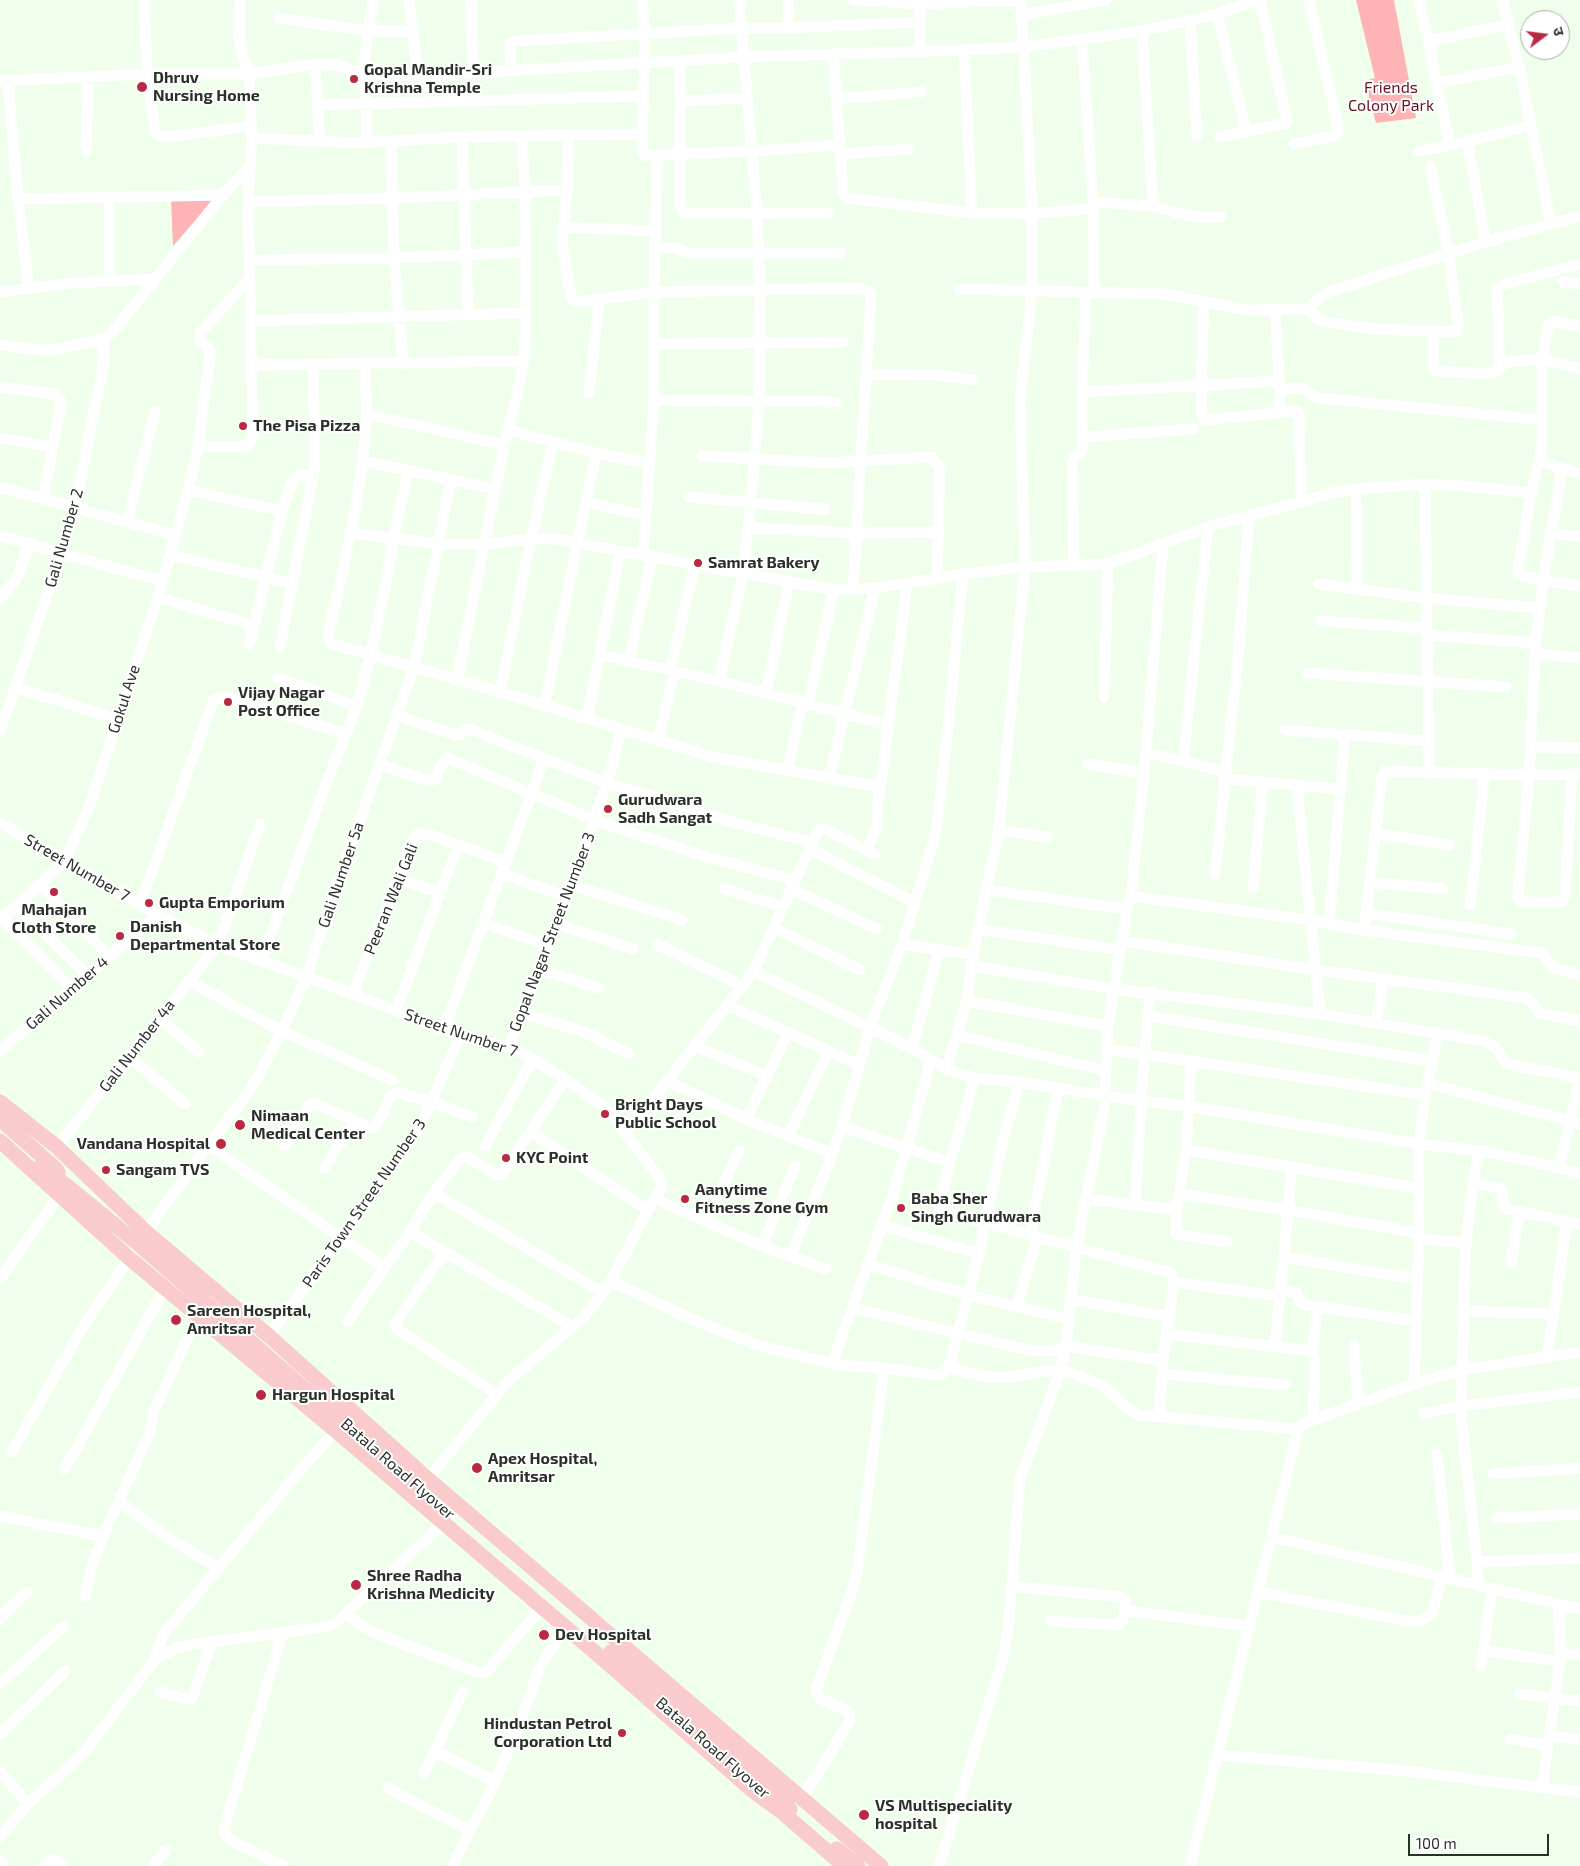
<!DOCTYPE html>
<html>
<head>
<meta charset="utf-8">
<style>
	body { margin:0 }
	#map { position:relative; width:1580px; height:1866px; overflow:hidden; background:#efffeb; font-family:"Exo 2","Noto Sans Devanagari",sans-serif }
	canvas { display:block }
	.north { position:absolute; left:1520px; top:10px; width:50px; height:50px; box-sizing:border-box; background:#fff; border:1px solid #a9ada9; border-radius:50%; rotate:75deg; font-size:14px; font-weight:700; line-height:20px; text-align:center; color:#293128 }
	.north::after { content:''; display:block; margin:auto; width:18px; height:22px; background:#ba2942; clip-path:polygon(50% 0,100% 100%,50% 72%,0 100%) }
	.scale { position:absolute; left:1408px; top:1834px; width:141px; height:22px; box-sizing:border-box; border:2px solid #293128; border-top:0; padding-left:6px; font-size:15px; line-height:18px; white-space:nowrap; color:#293128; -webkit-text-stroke:4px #fff; paint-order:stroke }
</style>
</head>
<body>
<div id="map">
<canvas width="1580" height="1866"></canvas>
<div class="north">उ</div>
<div class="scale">100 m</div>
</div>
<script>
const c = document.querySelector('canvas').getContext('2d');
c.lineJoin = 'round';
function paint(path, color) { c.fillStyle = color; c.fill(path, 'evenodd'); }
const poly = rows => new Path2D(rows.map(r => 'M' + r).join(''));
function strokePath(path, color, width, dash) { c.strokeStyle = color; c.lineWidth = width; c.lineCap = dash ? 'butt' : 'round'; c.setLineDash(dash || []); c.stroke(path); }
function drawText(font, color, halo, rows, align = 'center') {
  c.font = font + ' "Exo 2",sans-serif'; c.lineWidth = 4; c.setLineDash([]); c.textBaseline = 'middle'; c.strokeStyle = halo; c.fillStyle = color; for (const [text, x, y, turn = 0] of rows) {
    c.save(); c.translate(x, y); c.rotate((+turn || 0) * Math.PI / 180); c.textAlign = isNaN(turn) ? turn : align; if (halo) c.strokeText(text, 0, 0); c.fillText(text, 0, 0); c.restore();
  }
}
paint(poly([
	[1356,0,1394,0,1416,118,1376,123,1365,81,1375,78],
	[171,199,214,199,173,246]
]), '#feb3b5');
strokePath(poly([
	[144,0,147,74,155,131,158,135,165,137,251,126],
	[409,0,418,76],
	[471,0,473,73],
	[642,0,645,34,642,151,645,156,752,151,840,145],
	[788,0,789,28],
	[853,0,920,4,1016,0],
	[1419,0,1450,145],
	[1502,0,1519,67,1551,224],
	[1217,14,1246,131],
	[1021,15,1106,0],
	[279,18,368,31,413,32],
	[1190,21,1197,136],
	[1142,31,1153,206],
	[1082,39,1093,202,1094,293],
	[1428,41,1508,25],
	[964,50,972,213],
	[920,51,920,4],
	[833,53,843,191,847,198,972,213,1032,213,1093,209],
	[680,61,680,206,684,213,829,213],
	[315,64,320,142],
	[511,71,510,45,511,43,516,41,741,28,789,28,919,22],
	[0,81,147,74,249,74,315,64,337,65,363,74,374,75,418,76,744,57,964,50,1023,47,1142,31,1217,14,1257,0],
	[8,81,18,199,29,288],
	[1437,83,1519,67],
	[836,99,921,92],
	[681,101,747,98],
	[319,105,644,96],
	[569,135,567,190,562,245,571,297,575,302,654,292,859,288,868,291,871,295,853,589],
	[462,137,468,314],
	[1220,137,1286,123,1287,121,1260,0],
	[252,138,357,143,462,137,642,134],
	[1467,141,1486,242],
	[367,142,367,104,363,74,368,31,373,0],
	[391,142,394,258,403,364],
	[1294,144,1334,136,1338,131,1338,126,1309,0],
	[86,151,88,77],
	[1419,151,1482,138,1531,125],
	[840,154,909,149],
	[109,198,109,281],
	[18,199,223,195],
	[248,202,393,198,567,190],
	[1093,202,1153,206,1194,217,1221,217],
	[564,227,655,231],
	[656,248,674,248,687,253,840,253],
	[250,260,394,258,525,252],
	[1563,282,1580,284],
	[959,289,1165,294,1247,310,1308,309,1320,321,1375,329,1453,332,1457,331,1458,324,1449,255,1430,166],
	[0,292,74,283,155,279],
	[1204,303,1201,386,1202,417,1206,420,1297,411,1299,416,1301,502],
	[1308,309,1319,298,1331,291,1486,242,1580,216],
	[1275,310,1280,389,1279,413],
	[250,321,526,313],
	[1433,332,1433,366,1435,370,1438,371,1491,374,1509,362,1542,359,1580,369],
	[654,344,843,342],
	[0,345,37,350,53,350,104,339,111,334,223,195,250,166],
	[365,364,367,414,363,461,351,533,328,635,330,643,500,692,713,757,880,787],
	[252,365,524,361],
	[1500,368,1497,289,1502,285,1580,264],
	[866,374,939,375,973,380],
	[0,387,53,394,60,399,61,404,43,499],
	[1280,389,1304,388,1312,395,1320,398,1542,420],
	[1082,392,1280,381],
	[589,393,599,300],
	[654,400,836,402],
	[367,414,505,445],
	[509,430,596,453,650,464],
	[1082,437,1193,429],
	[0,438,53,447],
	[197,446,242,447,249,444,253,438,248,202,252,138,249,74,243,57,239,39,240,0],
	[702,456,828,463,932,457,940,468,937,578],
	[363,461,495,489],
	[1539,461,1580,474],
	[1562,469,1543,580,1522,576,1519,575,1518,569,1531,493,1539,461,1542,439,1542,359,1548,327,1552,321,1580,326],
	[1425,484,1429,773],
	[0,487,175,535],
	[1356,489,1357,590],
	[188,490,282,511],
	[688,497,824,509],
	[586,502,646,516],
	[127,521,155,412],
	[748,528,857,533,938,532],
	[351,533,439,544,485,544,531,539,555,539,834,590,853,589,875,588,963,574,1025,567,1108,564,1208,527,1336,492,1356,489,1425,484,1465,486,1531,493],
	[1552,533,1580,537],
	[0,536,162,581],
	[170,555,292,583],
	[643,556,654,400,654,292,657,156],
	[1074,566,1072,464,1074,458,1081,452,1082,448,1082,392,1086,293],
	[1319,584,1426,598,1539,608],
	[158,597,254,626],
	[0,599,13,583,19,573,29,543],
	[1321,621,1426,628],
	[1426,635,1536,643],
	[249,644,282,511,293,480,299,475,313,476],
	[280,647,313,476,315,462,313,364],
	[1536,654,1580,658],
	[601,655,719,681,888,725],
	[629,660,652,558],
	[670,670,695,565],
	[1308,673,1506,687],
	[278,678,357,706],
	[457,679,495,489,524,361,526,313,525,192,522,135],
	[719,681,743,574,751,502,759,401,760,291,757,212,739,0],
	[15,687,117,719],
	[500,692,531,539,553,442],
	[766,693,789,582],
	[1104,697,1108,564],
	[808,703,834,590],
	[544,706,596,453],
	[396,715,456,735,461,734,465,729,469,729,607,783,736,823,812,842],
	[587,718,620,552],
	[1285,730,1429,741],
	[0,731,62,552,75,507,103,367,104,339],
	[658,739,675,671],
	[1530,747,1580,748],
	[1146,752,1226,772],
	[1183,761,1208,527],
	[378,764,430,781,435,779,444,760,448,758,594,820,707,857,794,880],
	[1088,764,1144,773],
	[787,770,803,702],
	[1572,774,1565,895,1563,900,1560,902,1522,902,1518,898,1518,895,1529,775,1536,643,1543,580,1580,586],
	[829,777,875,588],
	[1226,779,1340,789],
	[1297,786,1320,1014,1484,1041,1496,1048,1507,1064,1580,1078],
	[0,823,157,915,218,945,353,994,460,1036,509,1047,533,1059,565,1079,605,1107,659,1177,662,1186,660,1190,648,1210,611,1281,603,1293,582,1319,510,1379,428,1479],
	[999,830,1047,837],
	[1376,833,1449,845],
	[808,848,915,903],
	[867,849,877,826,878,803,907,584],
	[501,873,566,897],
	[1215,874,1238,658,1249,516],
	[398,879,440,892],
	[1369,882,1443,889],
	[40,885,109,956],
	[571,885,682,920],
	[1253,888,1263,782],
	[725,889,783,907],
	[791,889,877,929],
	[988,890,1127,909],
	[1131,896,1309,920,1364,930,1541,953,1545,956,1553,968,1580,975],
	[140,905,212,704,214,700,217,698,229,698,346,734],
	[1470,905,1485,773],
	[17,906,87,975],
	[1366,913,1511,934],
	[0,916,72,989],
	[0,921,40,885,65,860,88,810,158,597,188,490,199,441,210,356,209,349,200,341,200,333,249,279],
	[482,923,547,945],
	[556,924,633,949],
	[1329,924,1345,736],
	[774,928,860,970],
	[978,929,1121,950],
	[1364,930,1382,777,1385,771,1529,775,1580,774],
	[1123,941,1317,970,1528,998,1540,1013,1580,1021],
	[656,944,743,986],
	[902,944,939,950,912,1048],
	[939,950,973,954],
	[261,961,327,781,357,706,371,654,384,593,393,539,408,472],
	[972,966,1114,989,1320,1014],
	[538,969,599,988],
	[754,971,912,1048,946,1069,975,1078,950,1162,940,1205,941,1211,1172,1273,1174,1282,1163,1361,1159,1417],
	[188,981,282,1031,392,1080],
	[353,994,411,843,418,834,428,834,505,862],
	[967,1001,1108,1026],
	[727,1005,859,1065],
	[396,1011,458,845],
	[521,1013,584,1032,629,1054],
	[1149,1016,1432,1061],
	[159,1018,199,1052],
	[1376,1023,1383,979],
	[444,1029,544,759],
	[957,1035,1106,1071],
	[695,1046,767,1076],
	[509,1047,571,885,607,783,621,730],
	[1107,1049,1425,1095],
	[0,1051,157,915],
	[129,1056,185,1104],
	[946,1069,967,1001,973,954,999,830,1025,567,1020,399,1032,291,1032,213,1021,0],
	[975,1078,1019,1082,1140,1101,1187,1106,1419,1144,1478,1151,1499,1154,1580,1173],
	[668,1081,746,1119,832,1154],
	[1427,1083,1580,1124],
	[746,1119,788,1033],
	[842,1127,950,1162],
	[531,1132,648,1210],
	[626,1133,754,971,818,830,825,829,875,854],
	[789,1135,828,1051],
	[208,1145,385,1268],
	[285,1146,309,1106,314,1103,371,1128,375,1126,382,1116,390,1096,397,1092,432,1102,473,1117],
	[485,1146,533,1059],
	[57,1147,218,945,260,824],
	[1186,1150,1418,1188],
	[1478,1151,1469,1213,1465,1259,1461,1416,1477,1562,1580,1558],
	[324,1168,355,1121],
	[1559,1168,1580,1078],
	[1473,1183,1500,1188,1502,1191,1504,1206,1507,1209,1580,1224],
	[434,1193,603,1293],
	[1180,1194,1288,1210,1419,1233],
	[655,1199,762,1246,826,1269],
	[1085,1199,1171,1209,1177,1207,1186,1150,1191,1061],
	[1135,1205,1144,1054,1151,992],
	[1177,1207,1176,1234,1227,1242],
	[706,1222,739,1151],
	[882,1225,979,1254],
	[410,1232,573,1327],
	[1030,1235,1058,1088],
	[142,1238,208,1145,253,1086,282,1031,306,978,333,896,414,667,451,480],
	[1419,1239,1467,1243],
	[762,1246,795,1166],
	[444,1252,395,1325,400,1331,497,1394],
	[790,1256,826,1170,842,1127,870,1027,902,944,933,843,937,825,948,728,963,574],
	[1284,1257,1416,1279],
	[1511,1263,1520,1211],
	[867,1264,968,1295,1068,1319],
	[0,1279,59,1195],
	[611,1281,686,1317,757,1345,837,1365,884,1368,937,1375,943,1374,949,1367,979,1254,1000,1153,1019,1082],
	[1174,1282,1279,1296],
	[1280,1290,1297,1294,1300,1302,1306,1305,1415,1321],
	[1070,1299,1170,1317],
	[1017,1306,1037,1237],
	[852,1308,1032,1351,1053,1351,1066,1346,1163,1361],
	[1464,1311,1553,1314],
	[347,1322,410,1232,434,1193,459,1160,464,1157,468,1157,497,1175,502,1174,565,1079],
	[1167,1334,1312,1351,1315,1360,1313,1421],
	[269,1336,420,1127,460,1036],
	[1354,1345,1358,1404],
	[1275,1347,1292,1166],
	[1312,1351,1318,1307],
	[1547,1357,1567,1222],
	[832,1364,893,1194,931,1060],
	[949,1367,982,1376,1001,1378,1061,1369,1102,1385,1127,1408,1139,1415,1298,1429],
	[1162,1374,1285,1385],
	[1414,1384,1462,1370,1580,1352],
	[1424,1413,1461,1406,1580,1392],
	[12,1452,82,1328,133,1252],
	[1437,1454,1450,1579],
	[65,1469,165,1288],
	[1493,1474,1580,1468],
	[119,1501,168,1538,219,1568],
	[0,1516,103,1536,150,1432,153,1413,198,1315],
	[1497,1518,1580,1514],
	[1272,1537,1580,1609],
	[1477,1562,1478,1586],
	[1011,1586,1122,1597,1126,1601,1123,1619,1119,1625,1051,1621],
	[1258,1592,1413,1622,1419,1621,1432,1613,1442,1577],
	[85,1597,92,1566,103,1536],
	[1126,1611,1250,1626],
	[346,1614,360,1625,375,1633,477,1672,484,1673,490,1668,542,1607],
	[0,1618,27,1592],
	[283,1632,224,1828,225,1833,231,1841,284,1866],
	[1483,1650,1561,1662],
	[1561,1654,1580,1654],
	[153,1662,159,1644,166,1631,304,1466,336,1431],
	[1481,1666,1492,1590],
	[0,1684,63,1627],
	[160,1692,186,1699,192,1698,212,1642],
	[1519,1694,1580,1701],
	[0,1734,65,1671],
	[1550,1735,1580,1740],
	[1510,1739,1548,1745],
	[435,1751,495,1782],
	[1218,1755,1406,1771,1580,1792],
	[0,1772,28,1804],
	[424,1774,463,1692],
	[1542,1787,1561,1654,1558,1604],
	[388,1788,470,1831],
	[802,1799,850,1721,849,1712,819,1698,816,1689,849,1599,857,1574,884,1368],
	[0,1837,28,1804,82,1755,153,1662,160,1656,174,1649,195,1644,331,1626,337,1622,444,1523,459,1505],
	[0,1861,4,1866],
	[43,1866,51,1859,62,1866],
	[153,1866,166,1850],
	[452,1866,495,1782,520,1723,539,1670,565,1627],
	[939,1866,1005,1651,1009,1620,1020,1479,1061,1369,1066,1346,1076,1249,1104,1109,1108,1026,1127,909,1131,896,1146,752,1163,544],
	[1190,1866,1298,1429,1305,1423,1414,1384,1419,1233,1419,1144,1425,1095,1438,1033]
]), '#fff', 11);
strokePath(poly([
	[0,1102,57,1147,146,1232,269,1336,428,1479,881,1866],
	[0,1119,55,1168,58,1172],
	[0,1141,129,1258,336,1431,611,1666,753,1791,783,1813,844,1866],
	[40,1167,48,1175,61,1181,136,1242,413,1483],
	[611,1652,643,1680,658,1689,780,1795,790,1809],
	[837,1849,858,1866]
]), '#facbcc', 15);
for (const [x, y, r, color] of [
	[354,79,5,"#ba2942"],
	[142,87,6,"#ba2942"],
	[243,426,5,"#ba2942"],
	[698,563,5,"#ba2942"],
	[228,702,5,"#ba2942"],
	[608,809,5,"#ba2942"],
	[54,892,5,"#ba2942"],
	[149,903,5,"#ba2942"],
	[120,936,5,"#ba2942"],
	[605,1114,5,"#ba2942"],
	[240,1125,6,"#ba2942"],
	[221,1144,6,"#ba2942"],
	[506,1158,5,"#ba2942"],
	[106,1170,5,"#ba2942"],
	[685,1199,5,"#ba2942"],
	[901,1208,5,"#ba2942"],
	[176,1320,6,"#ba2942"],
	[261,1395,6,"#ba2942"],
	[477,1468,6,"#ba2942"],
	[356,1585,6,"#ba2942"],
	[544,1635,6,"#ba2942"],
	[622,1733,5,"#ba2942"],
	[864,1815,6,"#ba2942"]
]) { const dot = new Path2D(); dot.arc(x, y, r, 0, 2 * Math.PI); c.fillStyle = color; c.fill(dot); strokePath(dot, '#fff', 2); }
drawText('bold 16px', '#293128', '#fff', [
	["Gopal Mandir-Sri",364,70],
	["Krishna Temple",364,88],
	["Dhruv",153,78],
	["Nursing Home",153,96],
	["The Pisa Pizza",253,426],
	["Samrat Bakery",708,563],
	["Vijay Nagar",238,693],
	["Post Office",238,711],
	["Gurudwara",618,800],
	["Sadh Sangat",618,818],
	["Gupta Emporium",159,903],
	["Mahajan",54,910,"center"],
	["Cloth Store",54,928,"center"],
	["Danish",130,927],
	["Departmental Store",130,945],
	["Bright Days",615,1105],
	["Public School",615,1123],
	["Nimaan",251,1116],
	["Medical Center",251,1134],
	["Vandana Hospital",210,1144,"right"],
	["KYC Point",516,1158],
	["Sangam TVS",116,1170],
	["Aanytime",695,1190],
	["Fitness Zone Gym",695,1208],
	["Baba Sher",911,1199],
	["Singh Gurudwara",911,1217],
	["Sareen Hospital,",187,1311],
	["Amritsar",187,1329],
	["Hargun Hospital",272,1395],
	["Apex Hospital,",488,1459],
	["Amritsar",488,1477],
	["Shree Radha",367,1576],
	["Krishna Medicity",367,1594],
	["Dev Hospital",555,1635],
	["Hindustan Petrol",612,1724,"right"],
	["Corporation Ltd",612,1742,"right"],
	["VS Multispeciality",875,1806],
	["hospital",875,1824]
], 'left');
drawText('16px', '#631420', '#fff', [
	["Friends",1391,88],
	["Colony Park",1391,106]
]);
drawText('16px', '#293128', '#fff', [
	["Gali Number 2",64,538,-74],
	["Gokul Ave",124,699,-72],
	["Street Number 7",77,868,30],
	["Gali Number 5a",341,875,-71],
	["Peeran Wali Gali",391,899,-68],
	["Gopal Nagar Street Number 3",552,932,-69],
	["Gali Number 4",67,993,-41],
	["Street Number 7",461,1033,19],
	["Gali Number 4a",137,1046,-52],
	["Paris Town Street Number 3",364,1203,-55],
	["Batala Road Flyover",398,1469,41],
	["Batala Road Flyover",713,1748,41]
]);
</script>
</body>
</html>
